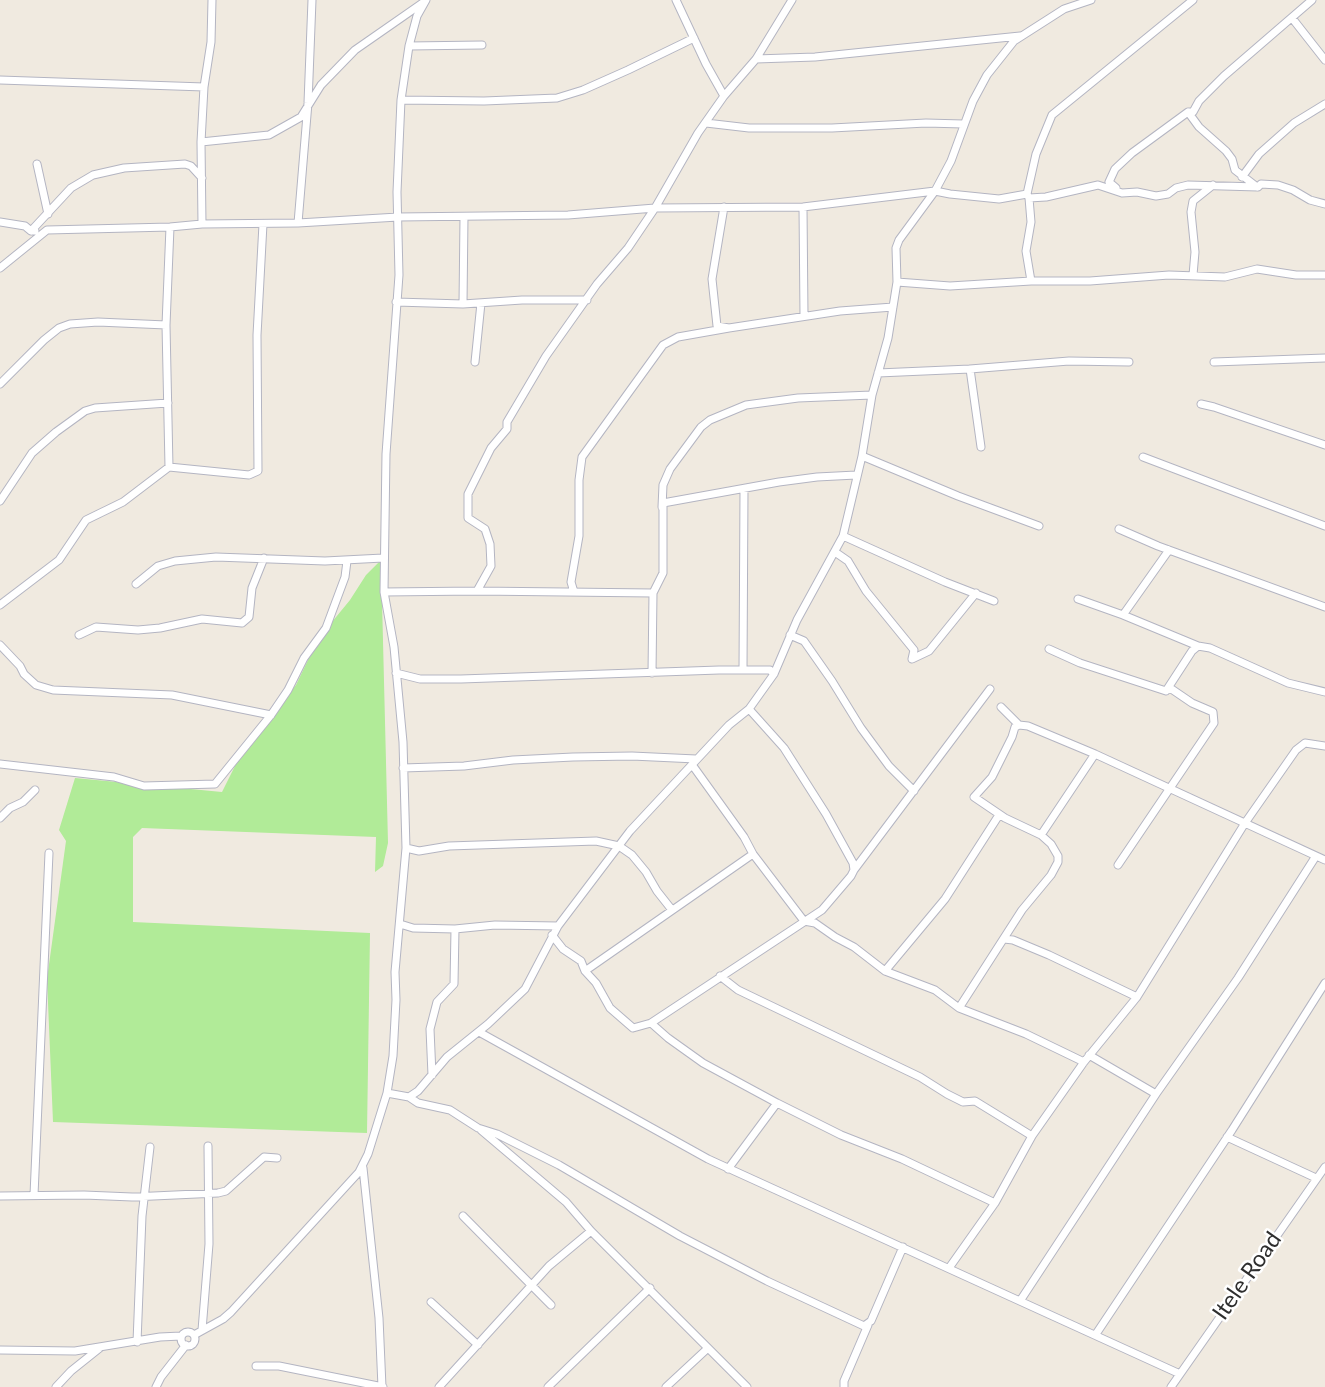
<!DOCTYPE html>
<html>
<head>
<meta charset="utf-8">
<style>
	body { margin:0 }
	canvas { display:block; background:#f0eae0 }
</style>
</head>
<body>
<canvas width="1325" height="1387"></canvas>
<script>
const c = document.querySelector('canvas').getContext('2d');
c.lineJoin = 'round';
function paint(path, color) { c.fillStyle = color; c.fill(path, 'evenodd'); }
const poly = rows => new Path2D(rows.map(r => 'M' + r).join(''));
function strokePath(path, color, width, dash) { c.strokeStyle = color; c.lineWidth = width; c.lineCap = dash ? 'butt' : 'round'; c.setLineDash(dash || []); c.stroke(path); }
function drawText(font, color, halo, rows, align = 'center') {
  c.font = font + ' Lato,sans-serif'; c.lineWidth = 5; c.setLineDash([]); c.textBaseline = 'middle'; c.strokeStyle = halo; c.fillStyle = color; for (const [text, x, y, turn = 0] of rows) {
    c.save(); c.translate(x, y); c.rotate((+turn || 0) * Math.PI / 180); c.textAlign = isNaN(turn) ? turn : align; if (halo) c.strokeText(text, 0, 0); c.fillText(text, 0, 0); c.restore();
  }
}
paint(poly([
	[381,560,388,843,383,866,375,872,376,837,142,828,133,837,133,922,370,933,367,1133,53,1122,47,979,66,841,59,830,75,778,222,792,239,758,296,685,318,639,350,600,366,575]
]), '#b1eb98');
const minor = poly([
	[676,0,706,64,724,96],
	[1292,18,1325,60],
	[409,46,482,45],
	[756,59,815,57,1020,36],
	[0,80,204,87],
	[401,100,484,101,557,98,583,90,628,70,694,38],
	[706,123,749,128,832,128,926,123,963,124],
	[201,142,269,135,301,117,321,85,355,50,424,2],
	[37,164,48,214],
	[1242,177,1259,154,1294,123,1325,104],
	[1257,187,1235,170,1232,159,1226,151,1199,127,1188,112,1193,112,1199,101,1224,76,1312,0],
	[1116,188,1109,182,1115,169,1132,153,1188,112],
	[1027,194,1036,154,1052,115,1193,0],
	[1029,198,1031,222,1026,251,1031,281],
	[724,207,712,279,717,326,729,328,840,311,893,307],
	[803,207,804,316],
	[0,222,25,226,31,231,35,231],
	[298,223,308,103,312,0],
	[202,224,201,142,204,87,211,42,212,0],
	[31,231,71,188,93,175,124,168,185,164,191,166,202,178],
	[0,268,47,230,170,227,202,224,298,223,398,217,568,215,655,208,803,207,935,191,950,194,999,199,1027,194,1029,198,1046,197,1098,185,1122,193,1137,192,1156,196,1168,194,1176,188,1188,185,1258,187,1261,184,1278,185,1293,190,1310,200,1325,204],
	[1193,275,1195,252,1191,212,1193,201,1213,185],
	[897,282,950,286,1031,281,1090,281,1169,275,1225,277,1257,269,1296,275,1325,275],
	[396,302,463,304,522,300,587,300],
	[463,304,464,217],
	[475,362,481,303],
	[1214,362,1325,358],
	[970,369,981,447],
	[878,373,970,369,1069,361,1129,362],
	[0,384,44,340,59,328,70,324,98,322,166,325],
	[1201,404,1214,407,1325,445],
	[862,456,958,496,1039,526],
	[1143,457,1325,526],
	[169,467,166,325,170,227],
	[0,501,32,453,56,432,85,411,95,408,168,403],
	[662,507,663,485,670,469,701,427,710,420,746,405,798,398,872,395],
	[1119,529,1158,546,1325,607],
	[843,536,945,582,994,601],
	[835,552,848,561,866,591,914,650,912,659,929,651,976,593],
	[136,584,158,566,175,561,216,557,325,561,383,558],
	[477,591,491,566,490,544,485,529,468,518,468,494,491,448,507,429,507,422,546,356,597,284,628,248,655,208,698,133,724,96,756,59,792,0],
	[384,592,477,591,653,593],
	[574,592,571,582,579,536,579,480,582,457,663,345,678,337,729,328],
	[1078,599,1123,615,1169,550],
	[0,605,59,560,86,520,123,502,169,467,249,475,258,471,257,335,263,224],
	[1123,615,1198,646],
	[79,635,96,627,138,630,160,628,202,619,242,623,249,617,252,588,264,558],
	[790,635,804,641,832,681,861,728,889,766,914,791],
	[0,645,20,666,24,674,36,685,53,690,172,695,271,715],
	[1049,649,1080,663,1166,691,1192,651,1198,646,1210,648,1288,683,1325,692],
	[743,670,744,490],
	[396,673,420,679,461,679,719,670,770,670,774,674],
	[652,673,653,593,663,573,663,503,779,482,817,477,856,475],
	[1001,707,1019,725],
	[1095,754,1041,835,1005,818,974,797,992,777,1012,737,1015,727,1019,725,1028,726,1095,754,1325,860],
	[0,764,114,777,144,786,215,784,271,715,288,690,304,658,326,628,345,577,347,561],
	[693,766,744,837,753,854,804,921,815,923,835,937,854,947,885,971,935,990,959,1008,1026,1034,1084,1062],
	[403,768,464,766,513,760,573,757,632,756,696,759],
	[0,818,10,808,23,802,35,790],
	[406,848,419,851,449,846,596,841,619,846,632,855,646,872,657,891,672,910],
	[1118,865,1214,723,1213,712,1192,703,1170,688],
	[854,870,990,689],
	[400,924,413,928,455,929,495,925,558,926],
	[552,935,563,949,581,961,585,971,596,983,610,1008,633,1028,651,1023,668,1038,703,1063,777,1103,841,1135,902,1159,995,1203],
	[1004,939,1013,940,1049,955,1137,997],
	[585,971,753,854],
	[885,971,945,899,999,815],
	[720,976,738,990,920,1077,947,1094,963,1102,975,1101,1032,1136],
	[959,1008,1022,910,1051,875,1058,862,1058,856,1051,844,1041,835],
	[651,1023,822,910,851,876,854,870,853,863,826,814,784,748,749,709],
	[479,1032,708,1159,1180,1374],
	[1089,1055,1156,1094],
	[432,1075,430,1029,437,1002,454,984,455,929],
	[387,1093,409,1097,418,1091,447,1057,488,1024,525,989,558,926,630,831,729,725,749,709,774,674,797,620,843,536,862,456,872,395,888,338,897,282,896,248,899,240,935,191,951,161,973,101,987,75,1014,41,1064,9,1091,0],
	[409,1097,418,1103,450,1110,478,1128,497,1134,559,1165,680,1236,767,1281,864,1326,871,1321,903,1247],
	[481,1130,566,1202,591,1231,747,1387],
	[1227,1137,1316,1178],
	[363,1168,379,1318,382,1387],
	[728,1169,777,1103],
	[34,1195,49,853],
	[0,1196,84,1195,132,1197,218,1193,226,1191,264,1157,277,1158],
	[463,1216,551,1305],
	[949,1268,995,1203,1032,1136,1084,1062,1137,997,1245,823,1296,750,1305,743,1325,746],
	[1020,1301,1156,1094,1238,978,1316,856],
	[431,1302,478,1345],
	[202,1330,209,1244,208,1146],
	'181 1339a7 7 0 1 1 14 0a7 7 0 1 1-14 0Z',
	[1096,1334,1232,1130,1325,983],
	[194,1335,223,1319,231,1312,359,1172,368,1154,387,1093,393,1056,396,1000,395,972,406,848,403,742,394,647,384,592,386,454,399,275,397,192,401,100,409,46,417,16,426,0],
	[137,1342,142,1216,150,1147],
	[0,1350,75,1351,160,1337,181,1336],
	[256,1366,279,1366,383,1387],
	[56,1387,71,1371,101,1347],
	[156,1387,161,1377,186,1345],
	[439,1387,549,1266,591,1231],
	[548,1387,650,1288],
	[666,1387,708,1348],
	[844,1387,844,1381,868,1325],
	[1171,1387,1325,1167]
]);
strokePath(minor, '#b4b5c2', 9);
strokePath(minor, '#fff', 7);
drawText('23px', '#2e2e2e', '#fff', [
	["Itele Road",1247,1276,-55]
]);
</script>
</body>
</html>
